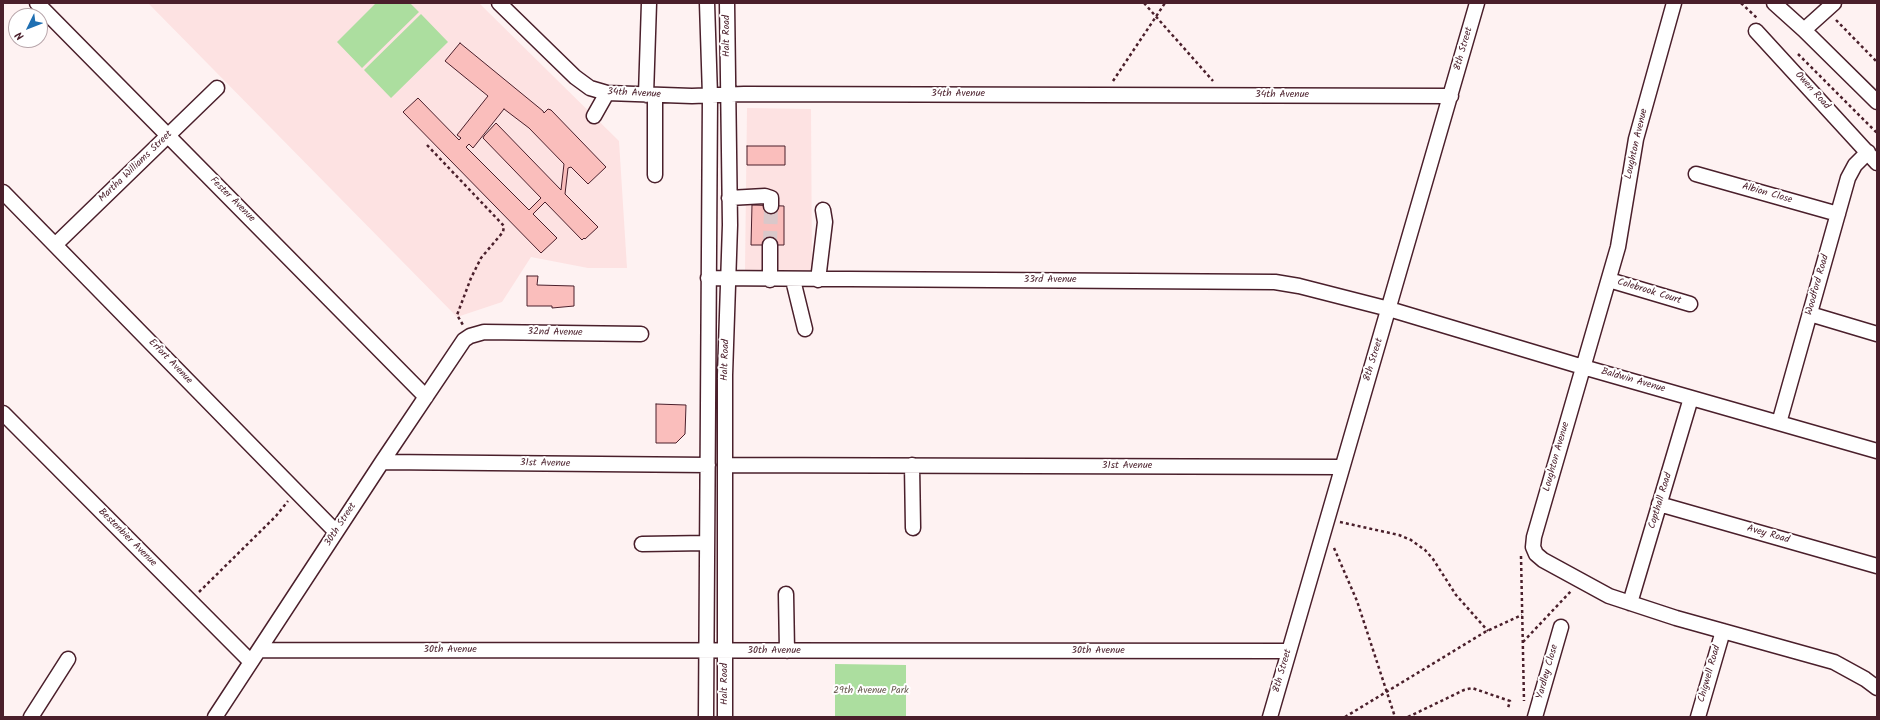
<!DOCTYPE html>
<html>
<head>
<meta charset="utf-8">
<style>
	body { margin:0 }
	#map { position:relative; width:1880px; height:720px; overflow:hidden; background:#fef2f2; font-family:Kalam,sans-serif }
	canvas { display:block }
	.frame { position:absolute; inset:0; border:4px solid #4a1f2b; pointer-events:none }
	.north { position:absolute; left:8px; top:8px; width:40px; height:40px; box-sizing:border-box; background:#fff; border:1px solid #b7a5aa; border-radius:50%; rotate:227deg; font-size:11px; font-weight:700; line-height:16px; text-align:center; color:#4a1f2b }
	.north::after { content:''; display:block; margin:auto; width:14px; height:18px; background:#1f6fb2; clip-path:polygon(50% 0,100% 100%,50% 72%,0 100%) }
</style>
</head>
<body>
<div id="map">
<canvas width="1880" height="720"></canvas>
<div class="frame"></div>
<div class="north">N</div>
</div>
<script>
const c = document.querySelector('canvas').getContext('2d');
c.lineJoin = 'round';
function paint(path, color) { c.fillStyle = color; c.fill(path, 'evenodd'); }
const poly = rows => new Path2D(rows.map(r => 'M' + r).join(''));
function strokePath(path, color, width, dash) { c.strokeStyle = color; c.lineWidth = width; c.lineCap = dash ? 'butt' : 'round'; c.setLineDash(dash || []); c.stroke(path); }
function drawText(font, color, halo, rows, align = 'center') {
  c.font = font + ' Kalam,sans-serif'; c.lineWidth = 4; c.setLineDash([]); c.textBaseline = 'middle'; c.strokeStyle = halo; c.fillStyle = color; for (const [text, x, y, turn = 0] of rows) {
    c.save(); c.translate(x, y); c.rotate((+turn || 0) * Math.PI / 180); c.textAlign = isNaN(turn) ? turn : align; if (halo) c.strokeText(text, 0, 0); c.fillText(text, 0, 0); c.restore();
  }
}
paint(poly([
	[148,3,479,3,619,141,627,268,588,268,531,257,502,302,457,317],
	[747,108,811,109,812,273,752,273,745,270]
]), '#fde2e2');
paint(poly([
	[376,3,410,3,419,12,362,68,337,42],
	[421,14,448,42,391,98,364,70],
	[835,664,906,665,906,717,835,717]
]), '#acde9f');
const building = poly([
	[460,43,543,111,544,113,548,109,551,110,606,167,588,184,571,167,568,168,565,194,598,227,585,239,584,238,582,240,545,202,533,214,557,238,541,253,403,112,418,98,459,140,461,138,457,135,488,96,445,61,460,43],
	[504,109,529,128,564,164,561,190,496,123,484,136,483,138,541,198,529,210,466,147,469,144,473,148,504,109],
	[747,146,785,146,785,165,747,165,747,146],
	[752,205,784,206,784,245,751,245,752,205],
	[527,276,538,276,537,285,574,286,574,306,552,308,552,306,527,306,527,276],
	[656,404,686,405,685,434,676,443,656,443,656,404]
]);
paint(building, '#fabebc');
strokePath(building, '#4a1f2b', 1);
strokePath(poly([
	[770,245,771,206]
]), '#dac8ca', 14, [14, 7]);
const minor = poly([
	[37,3,426,397],
	[499,3,575,77,590,88,607,93,692,96,744,94,1451,96],
	[1674,3,1636,139,1618,247,1534,537,1533,547,1536,554,1543,560,1609,596,1676,618,1834,662,1865,679,1877,688],
	[1774,3,1804,30,1877,102],
	[1804,30,1834,3],
	[1756,31,1877,163],
	[646,95,649,3],
	[655,95,655,175],
	[594,116,607,93],
	[1696,174,1838,214],
	[3,192,336,532],
	[729,198,765,196,771,198,771,206],
	[55,245,217,88],
	[770,245,770,280],
	[708,278,1275,282,1299,286,1389,309,1583,367,1877,451],
	[793,280,805,329],
	[818,280,825,222,823,210],
	[1609,280,1690,304],
	[1810,314,1877,334],
	[3,413,251,662],
	[1779,423,1848,178,1855,165,1868,152],
	[382,462,708,465],
	[725,465,1342,467],
	[912,465,913,528],
	[1659,504,1877,566],
	[642,544,707,543],
	[786,594,787,651],
	[1630,603,1691,398],
	[259,650,1289,651],
	[31,717,68,659],
	[215,717,382,462,464,340,470,336,484,332,641,334],
	[706,717,710,96,707,3],
	[725,717,725,375,730,225,727,3],
	[1270,717,1477,3],
	[1535,717,1561,627],
	[1698,717,1723,631]
]);
strokePath(minor, '#4a1f2b', 17);
strokePath(poly([
	[1144,3,1213,81],
	[1741,3,1757,18],
	[1836,20,1877,62],
	[1798,54,1877,133],
	[1113,81,1165,3],
	[427,145,504,226,503,232,481,258,471,278,457,315,463,325],
	[1340,522,1399,535,1411,540,1425,550,1433,559,1456,595,1488,631],
	[1334,548,1357,601,1395,717],
	[1521,556,1524,701],
	[199,592,276,516,288,501],
	[1523,642,1572,590],
	[1345,717,1485,632,1522,615],
	[1408,717,1464,690,1472,688,1510,701,1508,708]
]), '#4a1f2b', 2.5, [3, 3]);
strokePath(minor, '#fff', 14);
drawText('10px', '#4a1f2b', '#fff', [
	["Halt Road",727,36,-90],
	["8th Street",1464,49,-74],
	["Owen Road",1812,91,48],
	["34th Avenue",634,94,3],
	["34th Avenue",958,94],
	["34th Avenue",1282,95],
	["Loughton Avenue",1637,144,-77],
	["Martha Williams Street",136,167,-44],
	["Albion Close",1767,194,16],
	["Fester Avenue",232,200,45],
	["33rd Avenue",1050,280],
	["Woodford Road",1818,285,-74],
	["Colebrook Court",1649,292,17],
	["32nd Avenue",555,333,1],
	["Halt Road",726,360,-88],
	["8th Street",1374,360,-73],
	["Erfort Avenue",170,362,46],
	["Baldwin Avenue",1633,381,16],
	["Loughton Avenue",1557,457,-74],
	["31st Avenue",545,464,1],
	["31st Avenue",1127,466],
	["Copthall Road",1661,501,-73],
	["30th Street",341,525,-57],
	["Avey Road",1768,535,16],
	["Bestenbier Avenue",127,538,45],
	["30th Avenue",450,650],
	["30th Avenue",774,651],
	["30th Avenue",1098,651],
	["8th Street",1283,671,-74],
	["Yardley Close",1548,672,-74],
	["Chigwell Road",1710,674,-74],
	["Halt Road",725,684,-90]
]);
drawText('10px', '#67584e', '#fff', [
	["29th Avenue Park",871,691]
]);
</script>
</body>
</html>
